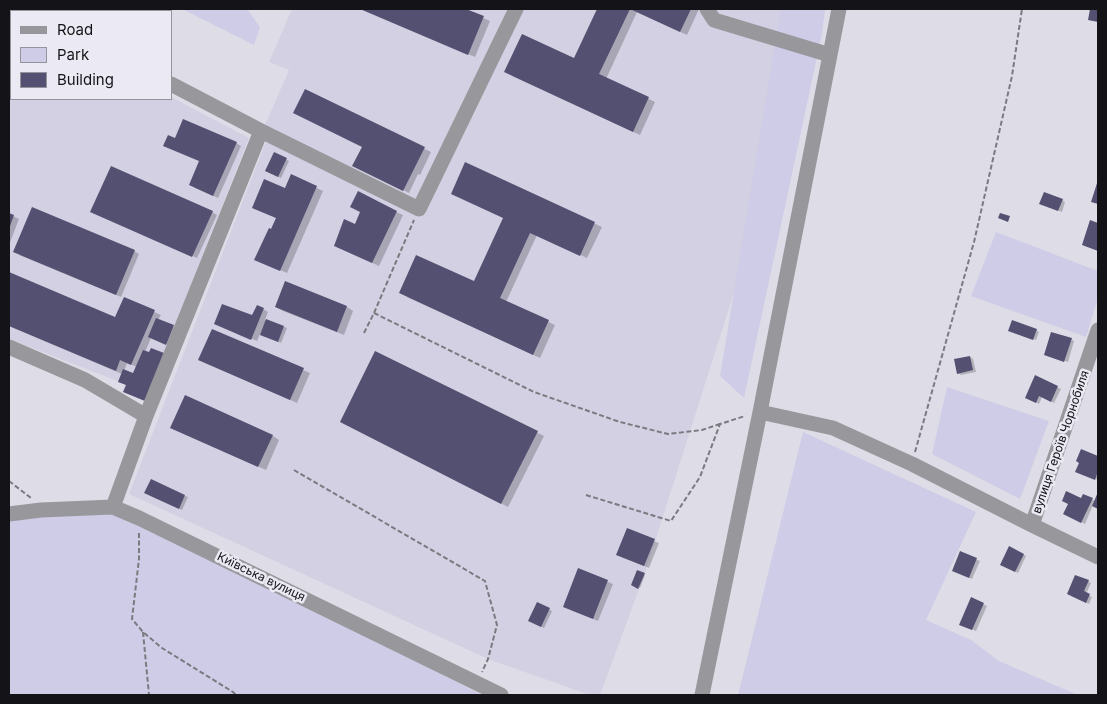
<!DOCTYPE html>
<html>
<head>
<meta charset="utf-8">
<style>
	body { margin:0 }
	#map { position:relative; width:1107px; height:704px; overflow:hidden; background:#dedde7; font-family:Inter,sans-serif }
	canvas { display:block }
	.frame { position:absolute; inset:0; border:10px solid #141317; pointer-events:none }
	.legend { position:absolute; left:10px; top:10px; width:162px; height:90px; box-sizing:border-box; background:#ebeaf4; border:1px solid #95949c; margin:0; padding:6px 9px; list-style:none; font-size:15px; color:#141317 }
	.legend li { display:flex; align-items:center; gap:10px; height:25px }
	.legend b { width:25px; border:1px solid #95949c }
</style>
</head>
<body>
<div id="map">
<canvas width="1107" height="704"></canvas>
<div class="frame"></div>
<ul class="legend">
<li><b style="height:6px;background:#98989c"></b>Road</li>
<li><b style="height:14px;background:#cecce6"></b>Park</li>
<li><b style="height:14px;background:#545071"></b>Building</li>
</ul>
</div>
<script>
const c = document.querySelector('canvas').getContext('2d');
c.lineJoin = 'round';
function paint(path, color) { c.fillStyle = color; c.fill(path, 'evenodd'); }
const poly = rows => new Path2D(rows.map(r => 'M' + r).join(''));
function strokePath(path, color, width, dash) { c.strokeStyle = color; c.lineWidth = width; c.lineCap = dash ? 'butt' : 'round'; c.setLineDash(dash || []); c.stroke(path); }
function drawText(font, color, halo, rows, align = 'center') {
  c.font = font + ' Inter,sans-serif'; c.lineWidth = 5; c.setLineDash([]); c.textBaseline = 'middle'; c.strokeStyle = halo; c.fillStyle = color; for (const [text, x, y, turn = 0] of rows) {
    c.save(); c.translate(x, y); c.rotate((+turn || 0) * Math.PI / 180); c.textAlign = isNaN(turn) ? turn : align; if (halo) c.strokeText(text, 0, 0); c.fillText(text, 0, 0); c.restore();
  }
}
paint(poly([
	[292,9,824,9,645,573,600,695,590,695,488,659,129,494,261,154,271,130,264,127,289,70,269,62],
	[9,13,11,14,11,99,171,99,171,97,249,138,145,401,123,392,125,384,9,339]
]), '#d2d0e2');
paint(poly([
	[182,9,247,9,260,27,254,45],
	[781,9,825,9,822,34,744,398,720,376],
	[996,232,1098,271,1098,298,1086,337,971,296],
	[947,387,1049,421,1020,499,932,454],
	[803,432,976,512,926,620,971,640,999,661,1078,695,738,695],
	[113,507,158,525,482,695,9,695,9,514]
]), '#cecce6');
paint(poly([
	[361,9,463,9,490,21,475,57],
	[598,9,699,9,687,35,637,12,606,79,655,102,640,135,512,76,575,60],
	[9,15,11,16,11,29,9,35],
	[305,90,431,152,420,175,418,174,409,193,359,168,363,147],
	[175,140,236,143,241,146,218,198,195,188,200,161],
	[274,154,289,161,281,178,266,171],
	[466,164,602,227,587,258,537,235,506,302,555,325,540,358,407,297,475,283,505,218],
	[291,176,323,191,287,273,263,263,272,230,277,218,260,211,285,190],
	[1062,200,1065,202,1062,212,1044,205],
	[212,212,217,215,197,258,97,214],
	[396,212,403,215,379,266,342,249,355,226],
	[9,214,19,219,9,245],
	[134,251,139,254,121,297,19,255],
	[9,274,115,319,124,298,161,315,158,320,176,328,169,345,151,338,145,352,150,354,152,349,169,357,150,403,124,392,127,385,120,381,122,374,9,326],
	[127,363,137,367,134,375,124,371],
	[258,306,268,312,265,320,287,328,281,343,260,334,257,341,221,326,253,317],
	[276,307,347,307,353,311,344,335,283,311],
	[1036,330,1039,332,1036,340,1012,332],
	[1071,339,1074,341,1068,362,1048,356],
	[376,352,544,436,508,507,348,425],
	[970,357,973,359,976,372,961,375,958,373],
	[207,363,303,370,310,373,297,403],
	[1035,377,1061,389,1054,403,1042,397,1039,404,1029,399],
	[178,431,273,436,279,440,266,470],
	[1081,450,1098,457,1098,480,1080,473],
	[149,495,185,496,188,497,182,510],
	[1083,495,1095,501,1098,496,1098,508,1093,505,1085,524,1064,514,1069,503,1081,499],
	[654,541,659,543,649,568,622,557],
	[1009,548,1026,556,1018,573,1001,564],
	[961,553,980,561,972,579,956,572],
	[579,570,613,584,598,621,569,609],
	[638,572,645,575,640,588,632,585],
	[1088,581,1091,583,1086,594,1092,597,1089,604,1071,596],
	[972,599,987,606,976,631,964,626],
	[537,604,552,611,544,628,529,620]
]), '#0003');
paint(poly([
	[360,9,466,9,484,16,468,55],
	[597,9,691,9,680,32,630,9,599,74,649,97,633,132,504,72,522,34,574,58],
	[1090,9,1098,9,1098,22,1088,20],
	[305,89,425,147,403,191,352,166,362,147,293,113],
	[183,119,237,142,213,196,189,185,199,161,163,146,168,135,175,138],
	[274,152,287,158,278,177,265,171],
	[465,162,595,222,580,256,530,233,500,298,549,320,533,355,399,293,416,255,474,281,503,218,451,194],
	[111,166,213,211,192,257,90,212],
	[291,174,317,186,280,271,254,260,269,228,271,229,276,218,252,208,264,179,285,188],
	[1098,180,1098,204,1091,202],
	[358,191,397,211,372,263,334,246,344,219,355,224,360,212,350,207],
	[1044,192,1063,199,1058,211,1039,204],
	[32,207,135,250,116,295,13,252],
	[9,213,14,215,9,229],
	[1000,213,1010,216,1008,222,998,218],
	[1090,220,1098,223,1098,251,1082,245],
	[9,272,115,317,124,297,155,310,131,365,120,360,116,371,9,326],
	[285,281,347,306,337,332,275,307],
	[222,304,252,315,257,305,264,308,251,340,214,324],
	[156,318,174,325,166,345,148,337],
	[266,319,284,326,278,342,260,335],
	[1012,320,1037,329,1033,340,1008,331],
	[212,329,304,368,290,400,198,360],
	[1051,332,1072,338,1064,362,1044,355],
	[151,348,164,353,145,401,123,392,126,385,118,382,123,369,133,373,143,350,149,352],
	[375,351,538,431,501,504,340,422],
	[970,356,973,370,957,374,954,359],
	[1035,375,1058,386,1051,402,1039,396,1036,403,1025,398],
	[185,395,273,435,258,467,170,428],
	[1081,449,1098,456,1098,471,1095,480,1075,472,1079,463,1076,461],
	[151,479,185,495,179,509,144,493],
	[1066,491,1081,498,1083,494,1093,498,1081,523,1063,514,1068,504,1062,501],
	[1098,492,1098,509,1092,506],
	[627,528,655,539,644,566,616,555],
	[1009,546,1024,554,1015,572,1000,565],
	[960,551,977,558,969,578,952,571],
	[578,568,608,580,593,619,563,607],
	[637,570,645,573,638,589,631,585],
	[1075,575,1089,580,1084,591,1090,594,1086,603,1067,594],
	[971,597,984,603,972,630,959,625],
	[537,602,550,608,541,627,528,621]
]), '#545071');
strokePath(poly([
	[374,313,534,392,620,422,668,434,702,430,720,424],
	[364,333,374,313,414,220],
	[915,452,974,242,1012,76,1022,9],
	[294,470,485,581,497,625,488,659,482,672],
	[9,481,31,498],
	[586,495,671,521,700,477,720,424,745,416],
	[139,533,139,559,132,619,143,632,162,648,233,692,236,695],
	[143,632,149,695]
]), '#7b7a81', 2, [5, 2.5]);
strokePath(poly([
	[27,9,31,11],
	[707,9,714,20,830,55],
	[171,84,261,131,419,209,516,9],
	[9,347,85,380,146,416],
	[760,412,833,428,912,464,1032,525,1098,557],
	[113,507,146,416,261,131],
	[9,514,41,510,113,507,139,518,501,695],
	[1032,525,1098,330],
	[702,695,760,412,839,9]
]), '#98989c', 15);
drawText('12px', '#141317', '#ebeaf4', [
	["вулиця Героїв Чорнобиля",1061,442,-71],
	["Київська вулиця",261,577,26]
]);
</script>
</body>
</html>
